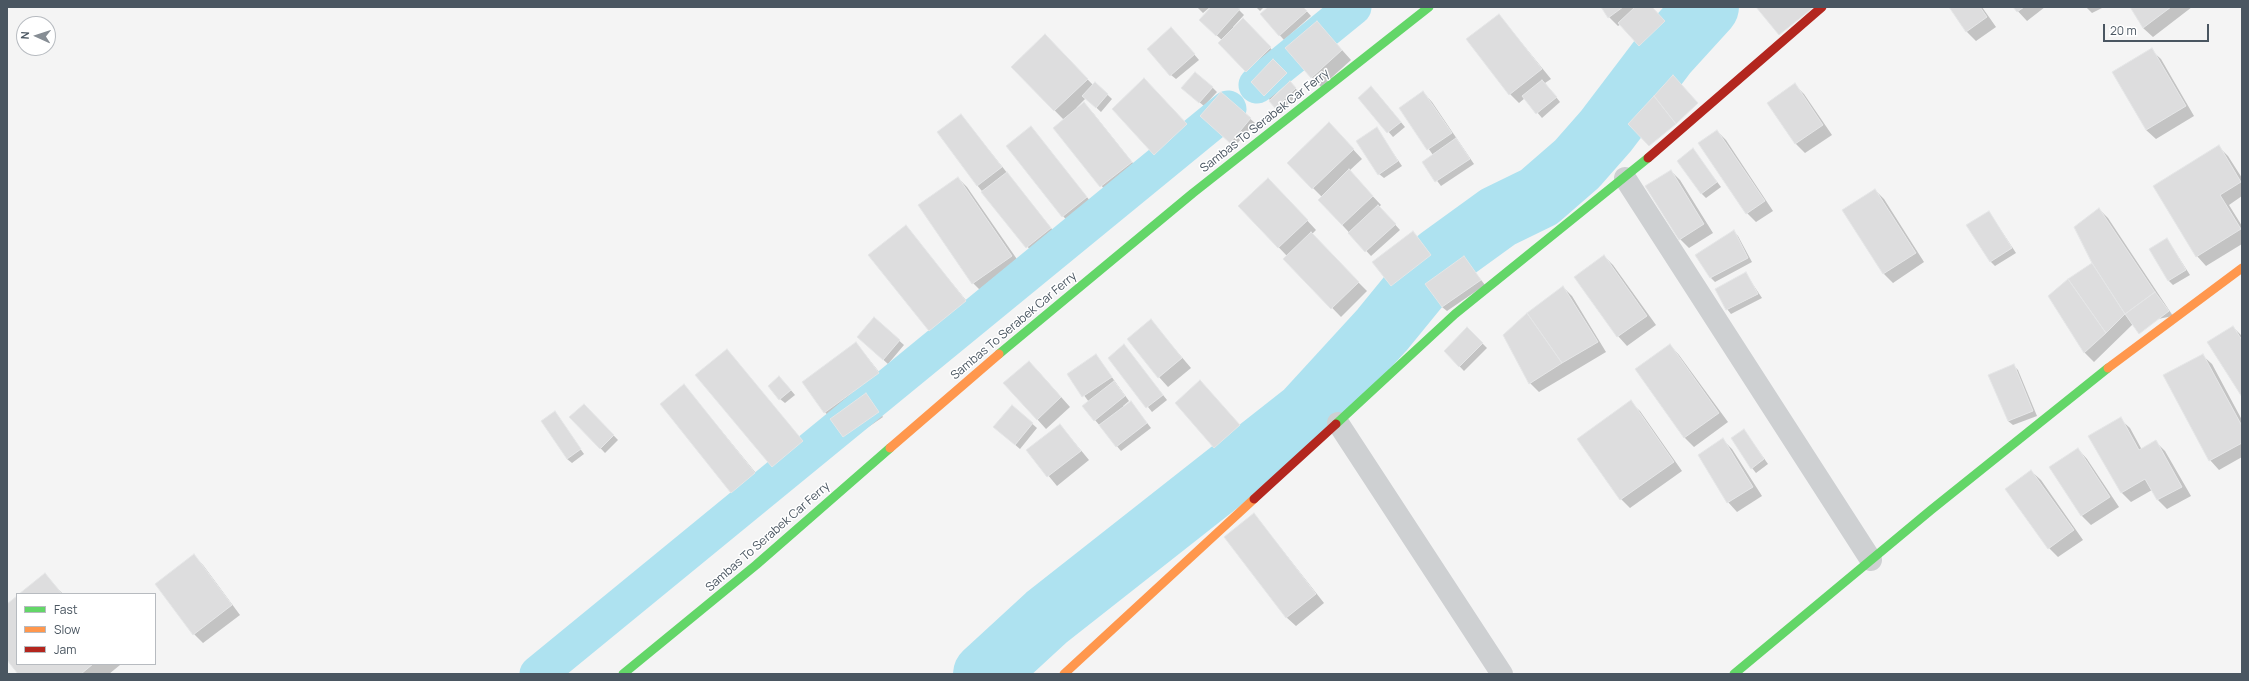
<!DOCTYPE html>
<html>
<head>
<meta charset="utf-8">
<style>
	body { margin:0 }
	#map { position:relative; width:2249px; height:681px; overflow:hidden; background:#f4f4f4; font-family:Manrope,sans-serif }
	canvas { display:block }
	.frame { position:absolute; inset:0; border:8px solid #4a5661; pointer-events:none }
	.legend { position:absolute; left:16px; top:593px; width:140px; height:72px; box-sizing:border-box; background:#fff; border:1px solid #b7bbc0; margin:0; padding:5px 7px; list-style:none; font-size:12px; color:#4a5661 }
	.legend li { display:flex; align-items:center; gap:8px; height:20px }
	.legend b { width:20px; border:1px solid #b7bbc0 }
	.north { position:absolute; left:16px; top:16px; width:40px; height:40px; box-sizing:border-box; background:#fff; border:1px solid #b7bbc0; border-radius:50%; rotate:273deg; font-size:11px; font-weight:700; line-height:16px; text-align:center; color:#4a5661 }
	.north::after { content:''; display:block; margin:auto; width:14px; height:18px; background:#868d94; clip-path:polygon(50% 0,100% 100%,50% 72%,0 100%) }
	.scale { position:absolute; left:2103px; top:24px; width:106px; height:18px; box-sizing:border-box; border:2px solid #4a5661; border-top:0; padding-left:5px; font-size:12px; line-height:14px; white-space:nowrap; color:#4a5661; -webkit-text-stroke:3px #fff; paint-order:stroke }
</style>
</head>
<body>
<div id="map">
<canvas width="2249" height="681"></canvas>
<div class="frame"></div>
<ul class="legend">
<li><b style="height:5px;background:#63d668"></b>Fast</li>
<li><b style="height:5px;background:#ff974d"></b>Slow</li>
<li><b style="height:5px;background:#b3261e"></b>Jam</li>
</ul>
<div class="north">N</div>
<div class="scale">20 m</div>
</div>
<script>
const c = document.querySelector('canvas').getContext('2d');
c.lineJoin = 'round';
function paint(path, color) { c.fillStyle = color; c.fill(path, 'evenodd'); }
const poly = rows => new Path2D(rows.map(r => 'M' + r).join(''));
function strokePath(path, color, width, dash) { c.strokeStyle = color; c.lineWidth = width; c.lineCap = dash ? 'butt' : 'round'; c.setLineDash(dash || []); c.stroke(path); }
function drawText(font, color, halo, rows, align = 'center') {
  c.font = font + ' Manrope,sans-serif'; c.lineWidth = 3; c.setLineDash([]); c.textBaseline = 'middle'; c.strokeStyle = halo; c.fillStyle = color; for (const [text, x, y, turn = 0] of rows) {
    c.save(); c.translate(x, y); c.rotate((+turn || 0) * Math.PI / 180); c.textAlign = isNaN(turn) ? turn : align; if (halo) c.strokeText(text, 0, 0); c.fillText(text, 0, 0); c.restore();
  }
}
paint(poly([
	[1197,7,1210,7,1203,13],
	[1212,7,1236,7,1244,15,1233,27,1234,28,1243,20,1279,57,1275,62,1291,78,1270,100,1252,82,1255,80,1219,43,1222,40,1205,25],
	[1256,7,1264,7,1260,11],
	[1269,7,1303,7,1311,16,1284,40,1261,14],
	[1350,7,1357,7,1353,10],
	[1602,7,1652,7,1669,26,1644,50,1621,24,1618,26,1609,17],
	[1950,7,1982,7,1996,27,1976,41,1967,32],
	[2014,7,2045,7,2027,21],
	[2086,7,2104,7,2092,13],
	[2131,7,2192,7,2153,37,2143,28],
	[1499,15,1551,79,1545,83,1560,102,1542,118,1525,98,1519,103,1510,94],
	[1317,22,1351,60,1321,87,1286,49],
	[1176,33,1199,60,1176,79,1171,75],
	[1054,45,1093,85,1095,83,1112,99,1101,112,1086,98,1076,108,1084,104,1093,113,1140,172,1110,196,1054,128,1064,120,1012,67],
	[2151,50,2161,59,2194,116,2156,139,2146,130],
	[1290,83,1300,93,1281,111,1271,101],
	[1795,85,1804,94,1832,135,1805,153,1796,144,1769,103],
	[1212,87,1217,92,1204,106,1187,92],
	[1153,89,1195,134,1164,164,1154,154],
	[1376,92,1405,127,1393,137,1359,98],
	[1423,92,1432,102,1474,164,1441,186,1423,162,1433,155,1400,108],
	[1221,93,1255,123,1235,146,1206,121],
	[961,115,1059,238,1036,257,977,185],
	[1031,128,1095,207,1072,226,1063,216],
	[1376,128,1402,166,1384,178,1379,174],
	[1717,131,1726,140,1773,211,1756,222,1747,213],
	[1338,133,1362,159,1349,171,1381,205,1379,207,1400,230,1371,256,1319,200,1322,197,1288,163],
	[2219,147,2228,156,2242,178,2242,196,2229,205,2242,226,2242,244,2206,266,2197,256,2155,186],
	[1693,150,1721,187,1706,198,1701,193],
	[1671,171,1680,180,1713,233,1689,248,1680,239],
	[958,178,967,187,1021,265,982,292,973,283],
	[1277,188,1316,230,1311,235,1367,291,1341,317,1285,259,1288,257,1239,206],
	[1875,190,1884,199,1924,262,1893,283,1884,274,1843,210],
	[2099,209,2108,218,2173,316,2133,324,2094,362,2085,353,2049,296,2093,263],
	[1989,212,2016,253,1995,266,1990,261],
	[906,227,974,310,938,339,929,330],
	[1734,232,1738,236,1752,262,1715,282,1711,278],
	[1413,233,1439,265,1400,295,1391,286],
	[2167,239,2190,275,2173,285,2168,280],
	[1604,256,1613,265,1656,325,1627,346,1618,336],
	[1464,258,1485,285,1447,311,1442,307],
	[1746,274,1762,298,1731,314,1727,309],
	[1563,287,1572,296,1606,352,1539,392,1530,383],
	[874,318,904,345,888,364,858,337],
	[1151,321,1191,368,1168,387,1159,377],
	[2233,327,2242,336,2242,396],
	[1467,328,1487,348,1464,371,1445,351],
	[856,343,887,382,868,397,883,417,848,441,825,412],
	[1670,345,1679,355,1728,422,1694,447,1685,438,1637,369],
	[1124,346,1167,400,1152,412,1109,358],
	[727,350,811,451,782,476,772,466],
	[1096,355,1129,401,1123,406,1124,408,1131,402,1151,428,1121,451,1095,420,1089,402,1068,374],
	[2202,355,2212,364,2242,420,2242,457,2219,470,2210,460],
	[2013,365,2018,370,2037,416,2013,425,2008,421,1989,375],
	[1038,371,1070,407,1046,429,1037,419],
	[784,382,795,395,785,403,780,399],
	[684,385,764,483,741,502,661,404],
	[1209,391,1248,435,1224,456,1215,447],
	[1630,402,1640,411,1682,471,1630,508,1621,499],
	[584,405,618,440,605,453,571,417],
	[1012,406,1037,428,1020,449,999,431],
	[555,413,584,454,572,463,567,459],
	[2120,419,2130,428,2142,450,2156,442,2165,451,2191,496,2167,509,2158,500,2152,490,2131,502,2121,492],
	[1060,425,1089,460,1057,486,1028,451],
	[1744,430,1768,464,1756,473,1752,468],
	[1723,440,1732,449,1762,496,1737,512,1728,502,1699,455],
	[2078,449,2087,459,2119,507,2091,525,2082,516,2051,468],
	[2031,471,2041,480,2083,540,2058,557,2049,548],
	[1254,514,1324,603,1296,626,1286,617],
	[194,556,203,565,240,615,203,643,194,634],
	[45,575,63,594,21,594],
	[17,597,17,664,120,665,109,674,20,674,7,658,7,605]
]), '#0003');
strokePath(poly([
	[1257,85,1353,7],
	[538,674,1228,109]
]), '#aee2f0', 37);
strokePath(poly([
	[985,674,1047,617,1305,414,1382,330,1440,259,1498,217,1539,197,1577,164,1606,131,1666,52,1707,7]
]), '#aee2f0', 64);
const building = poly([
	[1211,7,1237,7,1240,9,1216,36,1199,20,1211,7],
	[1268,7,1303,7,1307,11,1279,36,1260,14,1268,7],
	[1601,7,1623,7,1608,18,1601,7],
	[1635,7,1652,7,1665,21,1639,46,1618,23,1635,7],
	[1756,7,1814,7,1779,35,1756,7],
	[1949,7,1980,7,1987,17,1966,32,1949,7],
	[2013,7,2024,7,2017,12,2013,7],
	[2130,7,2171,7,2143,28,2130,7],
	[1499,14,1542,69,1509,95,1466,39,1499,14],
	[1243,18,1271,47,1246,72,1218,43,1243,18],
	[1317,21,1342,50,1311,78,1285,48,1317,21],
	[1171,27,1195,54,1170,76,1147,49,1171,27],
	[1045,34,1088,79,1054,111,1011,67,1045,34],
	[2152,48,2186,106,2146,130,2112,72,2152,48],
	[1273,59,1287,73,1264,96,1251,82,1273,59],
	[1195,72,1213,87,1199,103,1181,88,1195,72],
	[1673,75,1698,103,1676,124,1654,96,1673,75],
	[1144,78,1187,124,1154,155,1112,109,1144,78],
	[1542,80,1557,97,1536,114,1522,96,1542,80],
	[1290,81,1296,88,1275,108,1269,101,1290,81],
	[1095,82,1108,94,1096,108,1082,96,1095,82],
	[1795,83,1823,125,1795,144,1767,103,1795,83],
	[1371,86,1401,122,1387,133,1358,98,1371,86],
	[1423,91,1452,133,1427,150,1399,108,1423,91],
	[1221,92,1251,118,1230,143,1200,116,1221,92],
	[1654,96,1676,124,1649,146,1628,124,1654,96],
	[1084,102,1132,162,1100,187,1053,128,1084,102],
	[961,114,1002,167,977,186,937,132,961,114],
	[1329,122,1354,149,1312,189,1287,163,1329,122],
	[1031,126,1087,197,1062,217,1006,146,1031,126],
	[1377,127,1398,161,1378,175,1356,141,1377,127],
	[1717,130,1765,201,1746,214,1698,143,1717,130],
	[1456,138,1470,159,1435,182,1422,162,1456,138],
	[2219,145,2241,182,2220,195,2241,229,2196,257,2153,186,2219,145],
	[1693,148,1717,182,1701,194,1677,161,1693,148],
	[1349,169,1373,196,1342,225,1318,200,1349,169],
	[1671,170,1704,224,1679,240,1645,186,1671,170],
	[1007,172,1051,228,1026,248,981,192,1007,172],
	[958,177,1012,256,972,284,918,205,958,177],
	[1268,178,1308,220,1278,248,1238,206,1268,178],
	[1875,189,1916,253,1883,274,1842,210,1875,189],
	[1378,205,1396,224,1365,252,1348,233,1378,205],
	[2099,208,2155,292,2125,314,2092,263,2074,227,2099,208],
	[1989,211,2012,248,1990,262,1966,225,1989,211],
	[906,225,966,301,929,331,868,255,906,225],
	[1734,230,1748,258,1710,278,1695,255,1734,230],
	[1413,231,1431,255,1391,286,1372,262,1413,231],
	[1311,232,1359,282,1331,309,1283,259,1311,232],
	[2167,238,2186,270,2168,281,2149,249,2167,238],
	[1604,255,1647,316,1617,337,1574,277,1604,255],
	[1464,256,1481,280,1442,307,1425,284,1464,256],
	[2092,263,2125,314,2106,333,2068,279,2092,263],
	[1746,272,1758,294,1726,310,1715,289,1746,272],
	[2068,279,2106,333,2084,353,2048,296,2068,279],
	[1563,286,1598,342,1562,363,1527,313,1563,286],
	[2155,292,2169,311,2139,334,2125,314,2155,292],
	[1527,313,1562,363,1529,384,1503,335,1527,313],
	[874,317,900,340,883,360,857,337,874,317],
	[1151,319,1182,358,1158,378,1127,339,1151,319],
	[2233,326,2242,340,2242,397,2207,342,2233,326],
	[1467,327,1483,343,1459,367,1444,351,1467,327],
	[856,342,879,373,824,413,802,382,856,342],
	[1124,344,1163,395,1146,408,1108,358,1124,344],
	[1670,344,1719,413,1684,438,1635,369,1670,344],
	[727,349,803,441,772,467,695,375,727,349],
	[1096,354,1112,377,1082,397,1067,374,1096,354],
	[2203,354,2242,426,2242,443,2209,461,2163,375,2203,354],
	[1029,361,1061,397,1037,420,1003,383,1029,361],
	[2014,364,2033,411,2008,421,1988,375,2014,364],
	[779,376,791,390,779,400,768,386,779,376],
	[1200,380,1240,425,1214,448,1175,403,1200,380],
	[1114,381,1125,396,1094,421,1082,406,1114,381],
	[684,384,755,473,731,493,660,404,684,384],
	[866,393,879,412,843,437,830,419,866,393],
	[1631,400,1674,462,1620,500,1577,439,1631,400],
	[1131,401,1147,423,1116,447,1099,425,1131,401],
	[584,404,614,435,600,449,569,417,584,404],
	[1012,405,1033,423,1015,445,993,427,1012,405],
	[555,411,581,449,567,459,541,421,555,411],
	[2121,417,2139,450,2156,440,2182,487,2157,500,2145,479,2121,493,2088,436,2121,417],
	[1060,424,1081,451,1047,477,1026,450,1060,424],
	[1744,429,1764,459,1751,469,1731,438,1744,429],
	[1723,438,1753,487,1727,503,1698,455,1723,438],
	[2078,448,2110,497,2081,516,2049,467,2078,448],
	[2031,470,2074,530,2048,549,2005,489,2031,470],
	[1254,513,1316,594,1286,618,1224,537,1254,513],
	[194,554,232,605,193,635,155,584,194,554],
	[45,573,62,594,19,594,45,573],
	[17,596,17,664,93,664,81,674,18,674,7,660,7,604,17,596]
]);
paint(building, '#ddddde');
strokePath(building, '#e5e6e7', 1);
strokePath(poly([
	[1625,178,1871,560],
	[1338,423,1502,674]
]), '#ced0d2', 22);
strokePath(poly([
	[999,354,1193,193,1429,7],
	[1336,424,1455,314,1648,158],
	[623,674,756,565,890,448],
	[1734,674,1931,510,2108,368]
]), '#63d668', 9);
strokePath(poly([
	[2108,368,2242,268],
	[890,448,999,354],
	[1064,674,1254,499]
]), '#ff974d', 9);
strokePath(poly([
	[1648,158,1822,7],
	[1254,499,1336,424]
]), '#b3261e', 9);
drawText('12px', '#4a5661', '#fff', [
	["Sambas To Serabek Car Ferry",1265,121,-38],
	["Sambas To Serabek Car Ferry",1014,326,-40],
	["Sambas To Serabek Car Ferry",768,537,-41]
]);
</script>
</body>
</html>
